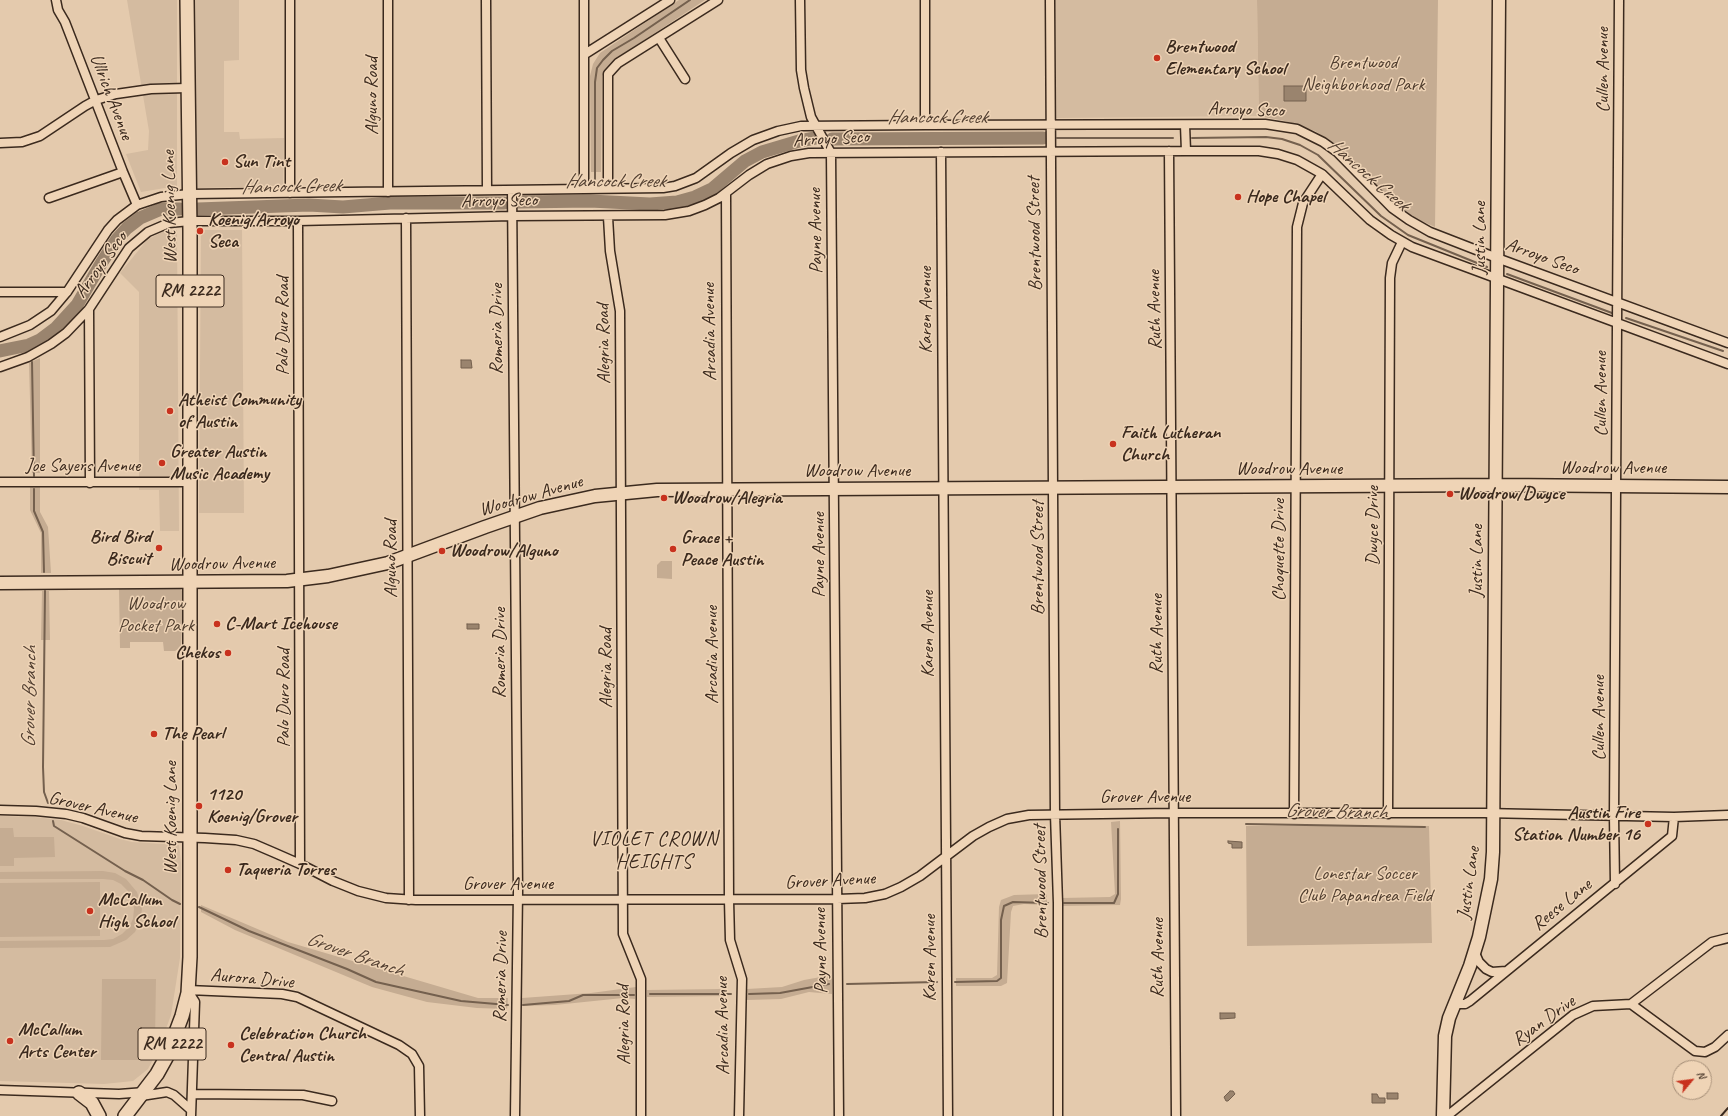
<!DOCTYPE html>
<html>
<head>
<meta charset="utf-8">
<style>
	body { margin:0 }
	#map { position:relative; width:1728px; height:1116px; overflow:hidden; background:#e4caad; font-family:Caveat,sans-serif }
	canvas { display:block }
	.north { position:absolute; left:1672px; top:1060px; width:40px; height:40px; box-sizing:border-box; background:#efd4b6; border:1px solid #a79079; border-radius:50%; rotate:61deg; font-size:11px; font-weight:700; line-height:16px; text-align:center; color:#3b2a1e }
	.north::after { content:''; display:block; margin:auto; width:14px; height:18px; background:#c8321e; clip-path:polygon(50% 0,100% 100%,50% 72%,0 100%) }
</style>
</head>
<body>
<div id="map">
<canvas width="1728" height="1116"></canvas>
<div class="north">N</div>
</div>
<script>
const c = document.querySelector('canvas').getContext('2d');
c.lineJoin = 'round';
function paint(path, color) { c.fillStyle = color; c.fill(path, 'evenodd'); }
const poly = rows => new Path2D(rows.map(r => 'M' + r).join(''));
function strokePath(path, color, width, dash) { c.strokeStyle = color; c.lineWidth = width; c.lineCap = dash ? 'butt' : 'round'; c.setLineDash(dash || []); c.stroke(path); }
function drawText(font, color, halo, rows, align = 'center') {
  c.font = font + ' Caveat,sans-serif'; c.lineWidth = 3; c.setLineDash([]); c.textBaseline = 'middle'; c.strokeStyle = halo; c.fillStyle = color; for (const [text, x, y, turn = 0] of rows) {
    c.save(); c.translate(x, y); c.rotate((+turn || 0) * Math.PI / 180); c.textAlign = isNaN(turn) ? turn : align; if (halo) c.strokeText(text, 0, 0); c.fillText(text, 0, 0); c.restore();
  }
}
paint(poly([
	[127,0,177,0,177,186,141,192,126,154,148,150,149,131],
	[195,0,239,0,239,60,224,61,224,132,239,132,240,139,284,138,283,186,197,188],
	[1055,0,1257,0,1259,116,1056,118],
	[177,230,179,531,160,531,159,490,139,490,139,292,120,273,147,240,162,232],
	[201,230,242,230,244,513,199,513],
	[0,816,34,817,61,820,83,826,120,839,132,842,179,845,181,863,180,958,171,1015,159,1048,148,1069,133,1081,104,1084,0,1081]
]), '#d4bba0');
paint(poly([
	[679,0,705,0,623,54,605,70,602,76,601,172,591,172,590,76,593,64,600,53],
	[1257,0,1438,0,1435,227,1415,218,1383,194,1347,156,1334,143,1315,131,1285,121,1259,116],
	[40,358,40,473,32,473,29,363],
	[40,486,40,512,48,527,51,573,41,573,41,533,30,510,30,487],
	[661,561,672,561,672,579,657,578,657,565],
	[119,588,181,589,183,593,181,647,175,651,164,651,163,642,130,642,130,648,120,648],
	[42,591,49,591,50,640,41,640],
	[1120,821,1121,899,1120,905,1062,906,1062,898,1110,897,1115,894,1111,822],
	[1246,826,1429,826,1432,943,1247,946],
	[0,828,13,828,14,837,54,837,55,857,14,858,14,866,0,866],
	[0,872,103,871,115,873,126,879,137,892,142,909,140,921,135,932,126,940,110,947,0,948,0,941,104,940,113,939,122,934,129,927,133,919,134,909,133,900,128,891,121,884,113,880,103,879,0,879],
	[100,882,100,936,0,937,0,883],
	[1047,894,1047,905,1024,904,1013,906,1011,912,1007,983,1001,986,956,986,956,978,992,978,997,975,999,907,1001,900,1014,895],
	[201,905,288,942,478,998,508,998,507,1009,477,1008,427,1002,372,987,235,930,201,912],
	[832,975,832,994,809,992,781,999,747,1000,747,989,782,987,804,980],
	[102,979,156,979,155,1039,145,1060,101,1060],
	[636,987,635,999,623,998,555,1005,522,1006,522,998,591,993],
	[724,989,724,996,647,997,647,990]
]), '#c5ac92');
const water = poly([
	[1284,86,1306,86,1306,101,1284,101,1284,86],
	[461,360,471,360,472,368,461,368,461,360],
	[467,624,479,624,479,629,467,629,467,624],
	[1228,841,1242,842,1242,848,1232,848,1232,844,1228,843,1228,841],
	[1220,1013,1235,1013,1235,1018,1220,1019,1220,1013],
	[1230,1091,1233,1091,1235,1094,1228,1101,1226,1101,1224,1097,1230,1091],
	[1387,1093,1398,1093,1398,1099,1387,1099,1387,1093],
	[1372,1094,1377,1094,1379,1098,1385,1098,1385,1103,1372,1103,1372,1094]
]);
paint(water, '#9a846e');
strokePath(water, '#74604e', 1);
strokePath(poly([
	[1057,138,1173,138],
	[1192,138,1266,137,1282,139,1300,145,1318,155,1381,216,1408,235,1487,267],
	[595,179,595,82,597,68,603,60,612,51,634,38,690,0],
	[590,201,591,197],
	[1507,274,1612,313],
	[1626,318,1723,351],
	[29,345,30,349],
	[32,362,34,476],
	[34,489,34,511,43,532,44,572],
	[45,591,43,767,44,792,48,803],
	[53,821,54,826,125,871,143,880,172,900,180,904],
	[1246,824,1425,827],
	[1064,903,1114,903,1118,894,1118,829],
	[199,907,249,931,347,969,376,982,461,1001,508,1005],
	[955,982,997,981,1001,978,1001,920,1004,906,1013,902,1048,903],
	[847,984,937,982],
	[650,994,731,994],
	[749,994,780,993,829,984],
	[523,1005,569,1001,583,995,634,995]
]), '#74604e', 2);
strokePath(poly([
	[832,139,1043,138],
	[519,202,590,201,650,204,677,202,695,197,712,189,745,161,762,152,799,141,815,138],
	[198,209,309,205,343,207,390,203,504,203],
	[0,351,29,345,40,340,56,328,77,305,102,262,117,239,127,228,140,218,161,209,180,209]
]), '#9a846e', 13);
const street = poly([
	[56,0,58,10,65,22,123,172,137,205],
	[290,0,290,193],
	[388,0,388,192],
	[486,0,487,190],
	[800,0,801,70,804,88,811,117,831,153,839,1116],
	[1050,0,1055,814,1058,903,1058,1116],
	[659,38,685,79],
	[585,54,670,0],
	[925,125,925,0],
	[1185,125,1186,151],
	[0,143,22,142,40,136,85,106,96,100,116,94,151,89,187,88],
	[1169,151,1176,1116],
	[941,152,948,1116],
	[584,188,584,0],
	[608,188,608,74,618,63,718,0],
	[512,190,518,892,515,1116],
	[726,193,729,900,730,940,742,979,739,1116],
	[49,198,123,172],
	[608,217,610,251,620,311,623,934,641,979,641,1116],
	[406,218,409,900],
	[298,221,300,864],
	[0,292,67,292],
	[89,309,90,483],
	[0,337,30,325,51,311,67,292,108,230,117,220,137,205,161,197,189,194,663,188,675,186,696,178,731,153,753,140,778,131,801,126,925,125,1265,124,1297,129,1323,142,1337,152,1392,208,1409,220,1430,232,1497,258,1728,343],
	[0,367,28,357,51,344,66,333,89,309,129,248,148,232,169,223,190,221,298,221,512,216,665,215,689,211,705,205,719,198,749,175,767,164,791,156,809,153,1186,151,1259,151,1278,154,1297,160,1322,174,1370,220,1391,235,1412,247,1728,364],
	[0,482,189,482],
	[0,810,36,811,66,814,83,818,125,833,141,836,205,838,236,840,254,844,275,853,300,864,333,881,358,891,386,898,416,900,837,899,865,898,885,894,901,887,920,876,973,836,989,827,1007,819,1029,815,1173,813,1484,813,1674,817,1728,815],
	[1294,814,1297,227,1303,203,1322,174],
	[1388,814,1390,278,1392,263,1402,242],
	[1615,884,1614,816,1619,0],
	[1475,953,1479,962,1486,969,1492,972,1506,971],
	[188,990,282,994,297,997,399,1045,412,1054,419,1066,420,1116],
	[188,991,195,1002,191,1116],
	[1455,1004,1465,1004,1470,1001,1672,836,1674,817],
	[1631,1004,1695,1051,1705,1052,1715,1047,1728,1035],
	[0,1090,119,1094,145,1092],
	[192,1094,303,1095,332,1101],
	[141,1096,167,1092,174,1095,191,1110],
	[1447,1116,1573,1015,1593,1006,1631,1004,1712,942,1728,938]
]);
const secondary = poly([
	[0,583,287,581,328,576,388,563,485,527,540,508,595,496,657,490,1500,485,1728,487],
	[1443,1116,1445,1036,1449,1018,1470,966,1479,937,1491,879,1493,852,1499,0]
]);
const primary = poly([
	[79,1093,92,1103,99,1116],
	[125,1116,157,1074,167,1056,182,1016,188,993,190,957,190,231,187,0]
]);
strokePath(street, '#3b2a1e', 11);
strokePath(secondary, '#3b2a1e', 15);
strokePath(primary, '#3b2a1e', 16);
strokePath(street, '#efd4b6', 8);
strokePath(secondary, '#efd4b6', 12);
strokePath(primary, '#efd4b6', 13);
strokePath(poly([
	[1721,1116,1728,1108]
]), '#3b2a1e', 2);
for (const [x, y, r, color] of [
	[1157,58,4,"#c8321e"],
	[225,162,4,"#c8321e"],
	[1238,197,4,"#c8321e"],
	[200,231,4,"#c8321e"],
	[170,411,4,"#c8321e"],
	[1113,444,4,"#c8321e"],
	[162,463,4,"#c8321e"],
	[1450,494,4,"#c8321e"],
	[664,498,4,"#c8321e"],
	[159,548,4,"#c8321e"],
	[673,549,4,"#c8321e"],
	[442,551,4,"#c8321e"],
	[217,624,4,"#c8321e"],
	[228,653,4,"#c8321e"],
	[154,734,4,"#c8321e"],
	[199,806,4,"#c8321e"],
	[1648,824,4,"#c8321e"],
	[228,870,4,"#c8321e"],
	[90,911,4,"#c8321e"],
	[10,1041,4,"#c8321e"],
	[231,1045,4,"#c8321e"]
]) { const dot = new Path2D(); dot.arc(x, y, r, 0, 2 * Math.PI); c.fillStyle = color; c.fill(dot); strokePath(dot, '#efd4b6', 1.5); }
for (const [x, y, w] of [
	[190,291,68],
	[172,1044,68]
]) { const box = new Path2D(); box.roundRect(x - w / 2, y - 16, w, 32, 3); c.fillStyle = '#efd4b6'; c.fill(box); strokePath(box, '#3b2a1e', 1); }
drawText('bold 18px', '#3b2a1e', null, [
	["RM 2222",190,291],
	["RM 2222",172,1044]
]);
drawText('bold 19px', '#3b2a1e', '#efd4b6', [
	["Brentwood",1165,47],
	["Elementary School",1165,69],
	["Sun Tint",233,162],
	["Hope Chapel",1246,197],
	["Koenig/Arroyo",208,220],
	["Seca",208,242],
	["Atheist Community",178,400],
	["of Austin",178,422],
	["Faith Lutheran",1121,433],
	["Church",1121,455],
	["Greater Austin",170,452],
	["Music Academy",170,474],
	["Woodrow/Dwyce",1458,494],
	["Woodrow/Alegria",672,498],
	["Bird Bird",151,537,"right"],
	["Biscuit",151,559,"right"],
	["Grace +",681,538],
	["Peace Austin",681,560],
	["Woodrow/Alguno",450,551],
	["C-Mart Icehouse",225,624],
	["Chekos",220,653,"right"],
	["The Pearl",162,734],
	["1120",207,795],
	["Koenig/Grover",207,817],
	["Austin Fire",1640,813,"right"],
	["Station Number 16",1640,835,"right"],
	["Taqueria Torres",236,870],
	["McCallum",98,900],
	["High School",98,922],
	["McCallum",18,1030],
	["Arts Center",18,1052],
	["Celebration Church",239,1034],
	["Central Austin",239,1056]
], 'left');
drawText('19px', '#503e2f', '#efd4b6', [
	["Brentwood",1363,63],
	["Neighborhood Park",1363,85],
	["Woodrow",156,604],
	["Pocket Park",156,626],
	["Lonestar Soccer",1365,874],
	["Club Papandrea Field",1365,896]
]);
drawText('19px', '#3b2a1e', '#efd4b6', [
	["Cullen Avenue",1603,70,-90],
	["Alguno Road",372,96,-90],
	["Ullrich Avenue",111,97,69],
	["Arroyo Seco",1246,110,2],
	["Arroyo Seco",831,139,-3],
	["Arroyo Seco",499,201,-1],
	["West Koenig Lane",170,207,-91],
	["Payne Avenue",816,231,-91],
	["Brentwood Street",1035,234,-91],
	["Justin Lane",1480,238,-90],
	["Arroyo Seco",1542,257,20],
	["Arroyo Seco",101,265,-54],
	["Karen Avenue",926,310,-90],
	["Ruth Avenue",1155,310,-91],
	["Palo Duro Road",283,326,-90],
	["Romeria Drive",497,329,-90],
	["Arcadia Avenue",710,332,-91],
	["Alegria Road",604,344,-91],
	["Cullen Avenue",1601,394,-90],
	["Joe Sayers Avenue",83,466],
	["Woodrow Avenue",1613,468],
	["Woodrow Avenue",1289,469],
	["Woodrow Avenue",857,471],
	["Woodrow Avenue",531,496,-16],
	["Dwyce Drive",1373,526,-90],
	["Choquette Drive",1279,550,-90],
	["Payne Avenue",819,555,-90],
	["Brentwood Street",1038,558,-90],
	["Alguno Road",391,559,-90],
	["Justin Lane",1477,561,-90],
	["Woodrow Avenue",222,564,-1],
	["Karen Avenue",928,634,-90],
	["Ruth Avenue",1157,634,-90],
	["Romeria Drive",500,653,-90],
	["Arcadia Avenue",712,655,-90],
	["Alegria Road",606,668,-90],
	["Palo Duro Road",284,698,-90],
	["Cullen Avenue",1599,718,-90],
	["Grover Avenue",1145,797],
	["Grover Avenue",93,808,13],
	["West Koenig Lane",171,818,-90],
	["Grover Avenue",830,881,-3],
	["Brentwood Street",1041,882,-91],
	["Justin Lane",1469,883,-82],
	["Grover Avenue",508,884],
	["Reese Lane",1562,905,-39],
	["Payne Avenue",821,951,-91],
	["Karen Avenue",930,958,-90],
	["Ruth Avenue",1158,958,-90],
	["Romeria Drive",501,977,-89],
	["Aurora Drive",252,979,5],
	["Ryan Drive",1544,1021,-36],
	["Alegria Road",624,1025,-91],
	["Arcadia Avenue",723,1026,-91]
]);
drawText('italic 20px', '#534032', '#efd4b6', [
	["Hancock Creek",937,118],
	["Hancock Creek",1368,175,41],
	["Hancock Creek",615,182],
	["Hancock Creek",291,187,-1],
	["Grover Branch",30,697,-89],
	["Grover Branch",1336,812,1],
	["Grover Branch",355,955,19]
]);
c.letterSpacing = '1px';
drawText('20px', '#3b2a1e', '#efd4b6', [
	["VIOLET CROWN",654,840],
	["HEIGHTS",654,863]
]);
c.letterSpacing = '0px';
</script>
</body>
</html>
